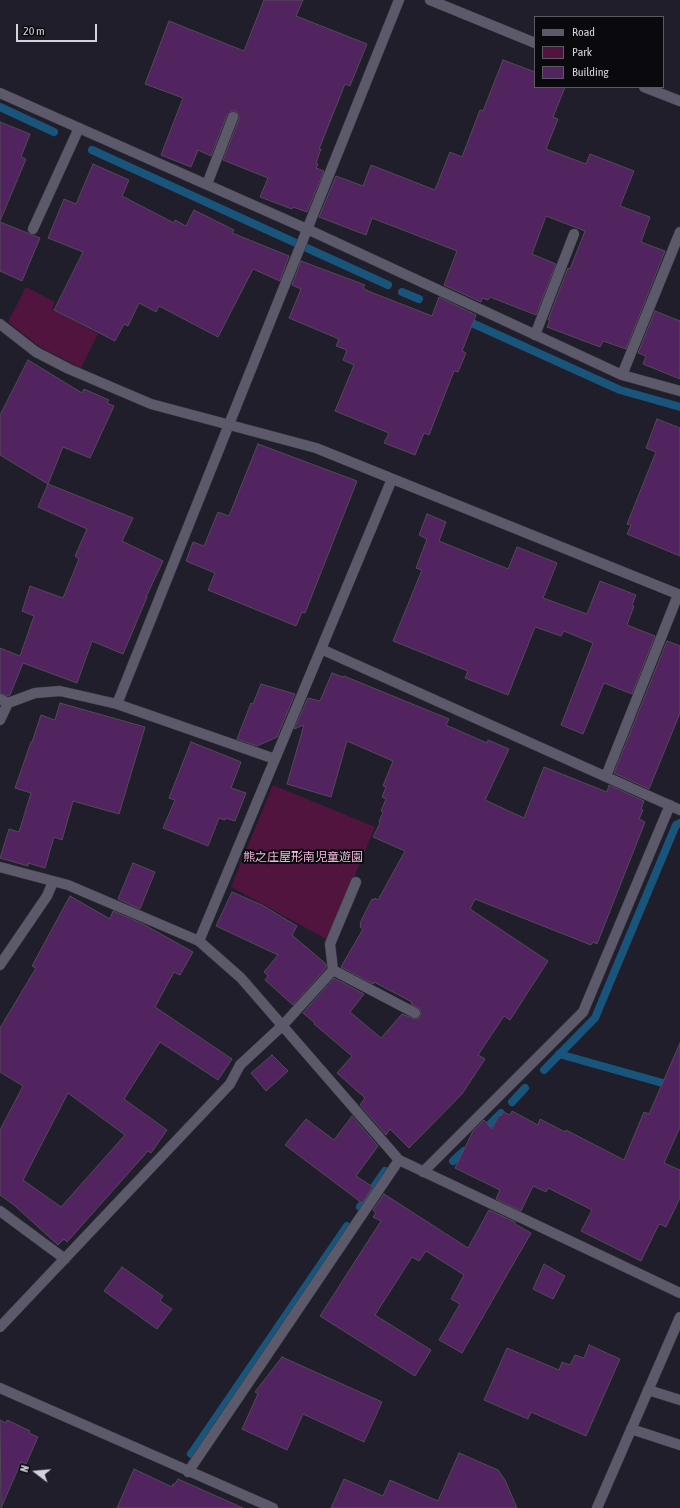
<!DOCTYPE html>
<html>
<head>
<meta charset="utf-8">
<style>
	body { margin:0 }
	#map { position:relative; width:680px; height:1508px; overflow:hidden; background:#201e2b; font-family:"Asap Condensed",sans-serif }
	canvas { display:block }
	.legend { position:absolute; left:534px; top:16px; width:130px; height:72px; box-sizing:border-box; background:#09090e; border:1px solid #5a5a60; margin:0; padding:5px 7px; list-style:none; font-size:12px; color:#d4d3dc }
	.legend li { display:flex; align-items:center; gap:8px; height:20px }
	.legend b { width:20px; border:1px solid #5a5a60 }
	.north { position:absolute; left:16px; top:1452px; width:40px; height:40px; -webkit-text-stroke:3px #09090e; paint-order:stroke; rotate:286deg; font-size:11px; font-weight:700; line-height:16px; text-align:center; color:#d4d3dc }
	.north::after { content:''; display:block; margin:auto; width:14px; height:18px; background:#d4d3dc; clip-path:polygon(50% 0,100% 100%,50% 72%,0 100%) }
	.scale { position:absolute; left:16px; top:24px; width:81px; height:18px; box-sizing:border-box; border:2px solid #d4d3dc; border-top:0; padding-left:5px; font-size:12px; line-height:14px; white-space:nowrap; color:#d4d3dc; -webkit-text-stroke:3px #09090e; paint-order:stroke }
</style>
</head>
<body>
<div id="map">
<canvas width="680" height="1508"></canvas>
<ul class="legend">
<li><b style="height:5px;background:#5c5a6a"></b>Road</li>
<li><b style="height:11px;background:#51143e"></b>Park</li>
<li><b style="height:11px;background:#51245f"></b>Building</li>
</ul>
<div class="north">N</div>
<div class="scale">20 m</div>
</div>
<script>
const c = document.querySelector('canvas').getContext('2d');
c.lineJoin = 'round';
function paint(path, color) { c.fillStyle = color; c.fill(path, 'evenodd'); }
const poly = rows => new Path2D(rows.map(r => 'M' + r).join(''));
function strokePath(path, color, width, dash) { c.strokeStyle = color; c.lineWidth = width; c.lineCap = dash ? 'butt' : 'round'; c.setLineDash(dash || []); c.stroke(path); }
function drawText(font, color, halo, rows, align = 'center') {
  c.font = font + ' "Asap Condensed","Noto Sans JP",sans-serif'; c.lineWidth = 4; c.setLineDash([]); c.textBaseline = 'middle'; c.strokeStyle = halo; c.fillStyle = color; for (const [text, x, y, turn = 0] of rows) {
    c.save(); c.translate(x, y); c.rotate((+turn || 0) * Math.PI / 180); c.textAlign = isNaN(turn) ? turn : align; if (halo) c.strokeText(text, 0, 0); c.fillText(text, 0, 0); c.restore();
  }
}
paint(poly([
	[26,287,55,302,52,309,98,334,81,368,40,347,8,322],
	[273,785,375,827,328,940,231,887]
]), '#51143e');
strokePath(poly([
	[0,107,54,132],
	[92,150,388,285],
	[402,292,419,299],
	[463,319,620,390,680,407],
	[559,1054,680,1088],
	[544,1070,595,1018,676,825,680,823],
	[512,1102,525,1088],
	[481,1133,501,1113],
	[453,1161,464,1151],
	[360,1207,385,1171],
	[191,1454,347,1226]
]), '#19547b', 8);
const building = poly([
	[264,0,303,0,296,16,367,44,350,86,345,84,319,149,321,149,316,163,318,164,316,168,324,171,307,212,293,207,292,209,260,197,268,178,223,160,239,119,239,116,236,111,232,111,227,115,211,156,198,150,191,167,161,155,183,98,145,84,169,21,244,51,264,0],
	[503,60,535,72,535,87,565,87,553,117,558,119,546,149,586,164,590,154,634,171,620,206,650,217,641,242,665,251,626,349,603,341,600,347,547,327,550,320,548,320,568,268,570,269,585,231,546,216,532,254,556,264,536,315,490,297,488,300,482,298,481,302,444,285,457,251,372,218,366,235,319,217,336,176,363,186,371,165,435,190,450,152,462,157,480,110,483,111,503,60],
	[0,122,30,134,21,157,26,159,0,221,0,122],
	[93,164,129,180,122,196,174,223,175,220,186,226,194,210,234,230,232,233,289,256,280,281,253,269,218,337,159,306,156,312,139,303,128,326,124,324,115,341,54,310,83,252,48,238,64,199,76,204,93,164],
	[0,222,40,238,22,281,0,271,0,222],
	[301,261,365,285,363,288,368,291,432,316,439,297,476,315,462,351,466,353,458,372,454,371,429,435,424,433,415,455,384,443,389,433,335,411,354,365,343,360,347,350,336,346,339,339,289,318,301,289,292,285,301,261],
	[655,311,680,321,680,379,643,364,646,356,638,353,655,311],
	[28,360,82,393,84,389,109,400,107,403,114,406,90,458,63,447,48,484,0,455,0,415,28,360],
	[657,419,680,428,680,556,627,534,631,525,627,524,656,452,646,448,657,419],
	[258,444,357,481,305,613,302,612,296,626,208,590,215,573,186,561,193,542,204,546,218,512,229,516,258,444],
	[48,484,133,518,122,541,163,561,146,597,147,597,123,654,92,641,77,683,23,663,10,695,8,696,0,693,0,648,20,656,34,616,22,611,30,586,63,598,79,559,75,556,87,529,38,507,48,484],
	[427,514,446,522,439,541,508,569,517,547,557,563,543,598,587,614,600,581,636,595,632,605,634,606,627,625,655,636,632,694,604,683,583,734,561,725,593,643,564,631,561,636,535,627,508,695,465,678,468,671,393,641,422,570,416,568,427,539,419,535,427,514],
	[667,641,680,646,680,713,649,789,614,773,667,641],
	[332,673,343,677,344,676,449,719,446,725,487,743,488,740,509,749,485,800,524,818,544,767,607,792,609,785,644,801,641,809,643,810,639,819,645,822,597,944,593,942,591,945,475,899,470,909,548,961,510,1020,504,1016,478,1055,485,1059,462,1094,409,1148,390,1129,386,1135,360,1105,365,1098,337,1073,352,1056,314,1024,315,1023,303,1013,334,978,364,994,350,1012,381,1038,402,1014,415,1019,419,1018,421,1013,420,1009,411,1004,412,1002,374,982,373,984,341,967,363,929,360,927,361,924,360,923,372,899,374,900,375,898,378,900,405,851,373,837,380,823,379,822,383,812,381,811,386,799,382,797,386,787,383,786,393,761,347,741,331,797,287,784,304,725,294,729,308,698,320,701,332,673],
	[261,684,295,694,277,737,257,746,237,739,251,703,253,704,261,684],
	[60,703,145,727,119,814,73,801,62,840,54,837,45,868,28,863,28,866,0,858,9,829,19,832,31,793,15,788,31,742,32,742,41,715,55,720,60,703],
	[191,742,241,762,231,788,246,793,235,821,226,818,225,820,219,818,208,846,163,828,175,800,169,798,191,742],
	[133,863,155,872,140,909,118,899,133,863],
	[232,892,262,905,297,926,292,935,326,964,326,968,293,1005,265,980,268,976,264,972,278,955,216,926,232,892],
	[70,896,110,919,113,911,143,924,193,952,180,975,174,972,155,1007,232,1059,218,1080,160,1042,124,1099,167,1130,151,1153,148,1151,67,1242,64,1239,58,1245,14,1205,0,1195,0,1130,23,1086,0,1072,0,1028,36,968,32,966,70,896],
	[68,1093,125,1135,61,1207,23,1180,68,1093],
	[680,1043,680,1127,664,1163,680,1170,680,1198,666,1227,660,1224,658,1226,641,1261,581,1231,592,1210,548,1188,546,1192,533,1186,521,1211,496,1199,500,1190,455,1168,473,1131,484,1120,492,1129,499,1115,501,1116,503,1112,510,1115,512,1111,538,1125,540,1119,565,1132,566,1130,624,1160,644,1112,649,1114,680,1043],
	[272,1055,288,1071,266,1091,251,1073,272,1055],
	[352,1116,378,1146,356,1176,373,1187,362,1203,285,1145,306,1119,334,1140,352,1116],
	[384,1194,468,1248,489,1210,515,1222,515,1224,531,1233,462,1353,439,1340,460,1304,451,1299,464,1275,426,1251,419,1261,412,1257,375,1315,431,1350,415,1376,320,1316,381,1221,373,1217,376,1213,373,1210,384,1194],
	[544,1264,565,1276,553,1299,533,1289,544,1264],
	[122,1267,163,1296,160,1301,172,1309,157,1329,104,1291,122,1267],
	[589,1345,620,1359,586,1436,531,1412,528,1419,484,1400,507,1348,559,1370,562,1362,570,1365,575,1355,584,1358,589,1345],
	[282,1357,382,1402,364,1442,303,1414,287,1450,242,1429,258,1394,255,1392,282,1357],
	[0,1420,6,1423,7,1420,30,1431,29,1433,38,1437,26,1464,21,1462,1,1508,0,1420],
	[459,1453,498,1470,505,1480,517,1508,331,1508,344,1479,383,1496,390,1480,438,1501,459,1453],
	[134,1469,172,1487,173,1484,175,1484,178,1479,243,1508,117,1508,134,1469]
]);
paint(building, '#51245f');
strokePath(building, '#534a57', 1);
const lane = poly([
	[207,184,233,117],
	[33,229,79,128],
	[535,335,574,234],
	[333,970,330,944,356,882],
	[283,1025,333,970,415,1013],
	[648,1390,680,1400]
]);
const street = poly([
	[430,0,535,43],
	[644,87,680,101],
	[0,93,307,229,622,375,680,391],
	[0,324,36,352,69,369,151,404,316,448,680,595],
	[622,375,680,232],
	[321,649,392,479],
	[0,699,8,703,35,693,60,691,117,704,275,759],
	[117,704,399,0],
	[0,720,8,703],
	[606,776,678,595],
	[0,867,68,885,199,941,241,978,399,1160,680,1293],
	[199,941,321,649,680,810],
	[0,965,47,896,53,882],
	[423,1172,583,1012,670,805],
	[0,1211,65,1259],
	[0,1327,230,1084,240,1065,283,1025],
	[0,1388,273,1508],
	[631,1429,680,1445],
	[188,1472,399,1160]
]);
const secondary = poly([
	[597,1508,680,1317]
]);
strokePath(lane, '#3a3943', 11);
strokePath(street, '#3a3943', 11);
strokePath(secondary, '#3a3943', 11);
strokePath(lane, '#5c5a6a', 10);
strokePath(street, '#5c5a6a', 10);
strokePath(secondary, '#5c5a6a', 10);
drawText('12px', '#f5b9dd', '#09090e', [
	["熊之庄屋形南児童遊園",303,857]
]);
</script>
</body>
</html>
